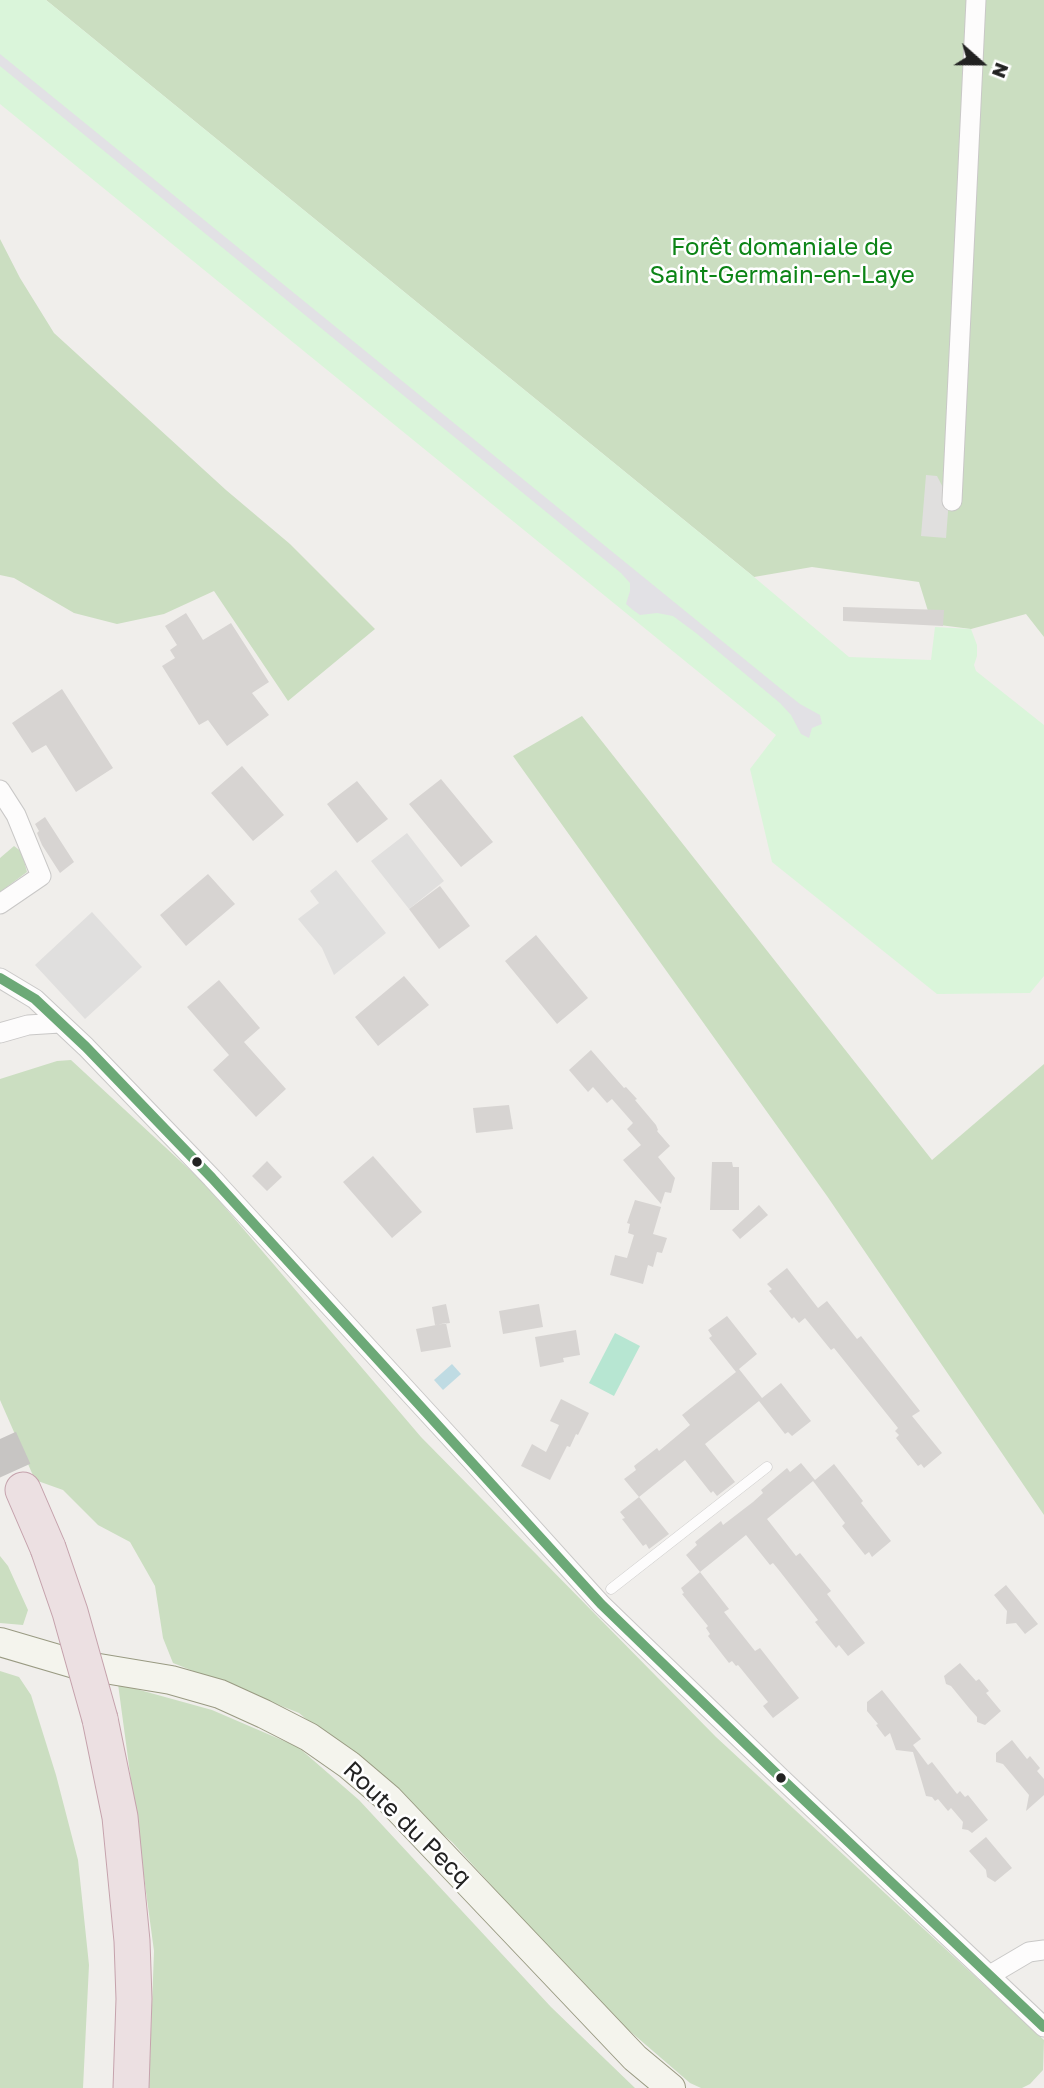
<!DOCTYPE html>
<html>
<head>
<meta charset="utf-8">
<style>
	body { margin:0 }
	#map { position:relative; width:1044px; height:2088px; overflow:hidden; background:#f0eeeb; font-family:"Golos Text",sans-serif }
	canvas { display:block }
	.north { position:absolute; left:946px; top:28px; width:70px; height:70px; -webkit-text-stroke:5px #fff; paint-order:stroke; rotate:111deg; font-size:19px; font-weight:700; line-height:28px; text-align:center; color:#222 }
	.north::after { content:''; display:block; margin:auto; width:24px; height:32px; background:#222; clip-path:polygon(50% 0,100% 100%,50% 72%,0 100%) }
</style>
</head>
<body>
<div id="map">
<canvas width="1044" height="2088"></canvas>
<div class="north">N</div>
</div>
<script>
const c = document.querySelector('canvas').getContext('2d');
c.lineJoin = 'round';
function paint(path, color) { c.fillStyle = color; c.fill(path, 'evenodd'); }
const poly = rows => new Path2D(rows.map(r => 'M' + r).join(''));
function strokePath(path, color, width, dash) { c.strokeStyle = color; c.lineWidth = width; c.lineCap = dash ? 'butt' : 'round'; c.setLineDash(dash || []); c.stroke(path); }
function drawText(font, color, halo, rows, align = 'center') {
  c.font = font + ' "Golos Text",sans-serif'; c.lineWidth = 5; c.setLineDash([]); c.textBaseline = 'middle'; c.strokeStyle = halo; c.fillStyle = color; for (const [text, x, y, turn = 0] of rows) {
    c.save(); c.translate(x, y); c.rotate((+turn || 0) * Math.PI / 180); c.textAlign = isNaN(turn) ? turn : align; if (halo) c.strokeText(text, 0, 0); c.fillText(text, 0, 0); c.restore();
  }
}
paint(poly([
	[46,0,1044,0,1044,637,1026,614,971,629,932,624,919,582,812,567,754,577],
	[0,239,20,278,54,333,226,490,290,544,375,629,288,701,214,591,164,614,117,624,74,613,14,578,0,575],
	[582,716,932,1160,1044,1064,1044,1515,827,1196,513,756],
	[14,846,22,852,27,872,0,892,0,858],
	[71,1060,205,1184,421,1437,716,1737,1044,2040,1043,2070,1030,2084,1022,2088,701,2088,690,2083,602,2007,452,1842,299,1713,173,1663,163,1638,155,1586,130,1542,98,1525,63,1490,35,1480,0,1400,0,1079,57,1061],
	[0,1556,8,1566,28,1610,23,1625,0,1623],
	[0,1671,19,1677,31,1695,56,1775,78,1860,89,1965,83,2088,0,2088],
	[118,1684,212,1710,298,1747,359,1800,551,2007,635,2088,149,2088,154,1951]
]), '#cbdec1');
paint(poly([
	[0,0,46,0,754,577,849,657,931,660,935,627,971,629,977,645,977,656,974,665,976,671,1044,725,1044,976,1030,993,937,994,772,862,750,769,776,735,0,104]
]), '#daf5da');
paint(poly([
	[615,1333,640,1346,614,1396,589,1383]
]), '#b7e6d2');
paint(poly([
	[926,475,937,476,949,499,946,538,921,536],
	[407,833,444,881,409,909,371,861],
	[336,870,386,933,334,975,322,948,298,919,319,903,310,891],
	[92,912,142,967,85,1019,35,965]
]), '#e0dfde');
paint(poly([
	[0,54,786,693,800,704,820,715,822,724,812,728,809,738,801,734,791,715,780,703,696,633,673,616,657,613,640,615,633,610,626,604,630,591,630,583,621,573,0,66]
]), '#e2e1e5');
paint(poly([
	[452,1364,461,1374,443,1390,434,1380]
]), '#bfdbe3');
paint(poly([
	[843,607,944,610,943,626,843,621],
	[186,613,203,640,231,623,269,682,252,693,269,715,227,746,208,720,199,725,162,666,175,658,170,650,177,645,165,626],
	[62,689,113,768,76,792,46,745,32,753,12,723],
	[242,766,284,815,253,841,211,793],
	[441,779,493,842,461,867,409,804],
	[357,781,388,819,357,843,327,804],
	[45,817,74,862,60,873,42,845,37,833,39,831,35,824],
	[208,874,235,904,186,946,160,915],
	[440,886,470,926,439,949,409,909],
	[536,935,588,998,557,1024,505,961],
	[404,976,429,1005,378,1046,355,1017],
	[219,980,260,1028,244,1042,286,1089,256,1117,213,1070,229,1055,187,1007],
	[591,1050,624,1088,626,1087,637,1099,635,1100,656,1125,658,1130,657,1131,670,1146,658,1157,675,1178,671,1193,665,1192,661,1204,623,1160,641,1145,627,1129,633,1123,612,1099,607,1103,593,1087,588,1092,569,1070],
	[509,1105,513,1129,476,1133,473,1108],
	[373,1156,422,1212,392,1238,343,1182],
	[267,1161,282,1177,267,1191,252,1176],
	[712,1162,732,1162,733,1167,739,1167,739,1210,710,1210],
	[635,1200,661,1207,653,1234,667,1238,662,1253,657,1252,653,1267,648,1265,643,1284,610,1275,615,1255,627,1258,634,1235,628,1233,630,1224,627,1223],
	[759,1205,768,1215,740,1239,732,1230],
	[787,1268,818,1308,827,1301,857,1339,861,1336,920,1411,912,1416,942,1453,924,1468,921,1464,918,1466,896,1438,899,1435,895,1431,898,1428,834,1348,831,1350,805,1318,799,1323,794,1317,792,1319,769,1291,772,1289,767,1284],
	[446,1304,450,1323,435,1325,432,1307],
	[539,1304,543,1327,503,1334,499,1311],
	[727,1316,757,1354,739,1369,762,1398,781,1383,811,1421,792,1436,788,1432,785,1434,759,1401,705,1444,735,1482,717,1496,713,1491,711,1493,685,1460,639,1497,624,1479,636,1470,634,1466,657,1448,659,1451,690,1425,682,1415,736,1372,709,1338,712,1336,708,1330],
	[446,1323,451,1347,421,1352,416,1329],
	[576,1330,580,1355,563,1358,564,1362,540,1367,535,1337],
	[561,1399,589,1413,578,1435,576,1434,570,1447,567,1446,550,1480,521,1466,532,1444,546,1452,559,1425,550,1421],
	[801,1463,815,1480,834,1464,863,1501,861,1503,891,1541,872,1557,869,1552,865,1555,842,1526,845,1523,813,1481,767,1519,796,1556,800,1553,831,1591,827,1594,865,1643,848,1656,839,1645,836,1648,815,1622,818,1620,778,1569,773,1563,770,1565,746,1535,700,1572,686,1555,697,1545,695,1542,721,1521,723,1525,753,1502,763,1493,761,1490,787,1468,790,1472],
	[639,1497,669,1534,649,1549,646,1544,643,1546,622,1519,625,1518,620,1512],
	[700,1572,729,1609,724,1612,755,1651,760,1648,799,1698,773,1718,763,1706,768,1702,738,1665,736,1666,732,1661,729,1663,708,1636,710,1634,706,1628,708,1626,682,1594,684,1593,681,1588],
	[1006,1585,1038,1624,1025,1634,1016,1623,1006,1624,1007,1611,994,1595],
	[960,1663,976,1681,979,1679,989,1691,986,1693,1001,1711,985,1725,977,1722,977,1717,969,1708,951,1686,946,1684,944,1676],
	[882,1690,921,1739,913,1745,928,1765,932,1762,957,1794,960,1791,965,1797,968,1795,988,1820,972,1833,968,1830,962,1829,963,1822,951,1808,948,1811,938,1799,935,1801,932,1797,926,1796,913,1752,896,1750,890,1733,885,1737,876,1725,878,1724,867,1711,867,1702],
	[1012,1740,1027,1759,1030,1756,1040,1768,1037,1771,1044,1779,1044,1795,1026,1811,1029,1795,1003,1764,996,1762,996,1753],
	[986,1837,1012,1868,995,1882,987,1877,986,1870,969,1851]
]), '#d7d4d2');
strokePath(poly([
	[0,1439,23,1490]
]), '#c7c5c3', 35, [35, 18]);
const service = poly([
	[611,1589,767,1467]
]);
const minor = poly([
	[952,501,976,0],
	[0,790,16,815,41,876,0,904],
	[0,978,35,999,86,1047,212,1178,471,1460,601,1604,782,1779,1044,2027],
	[0,1033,28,1025,60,1023],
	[990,1975,1029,1952,1044,1950]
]);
const secondary = poly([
	[0,1642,75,1664,171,1680,220,1694,264,1714,309,1737,349,1765,389,1799,635,2058,671,2088]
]);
const motorway = poly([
	[23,1490,48,1548],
	[100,1719,120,1817,132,1941,134,1999,131,2088]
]);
strokePath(service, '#c9c8c7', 11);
strokePath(minor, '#c9c8c7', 21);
strokePath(secondary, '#999a82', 30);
strokePath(motorway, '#c5a2ac', 37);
strokePath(service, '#fdfcfc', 10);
strokePath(minor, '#fdfcfc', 19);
strokePath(secondary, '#f4f4ed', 28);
strokePath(motorway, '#ece0e2', 35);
const motorwayBridge = poly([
	[48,1548,70,1612,100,1719]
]);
strokePath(motorwayBridge, '#c5a2ac', 37, []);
strokePath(motorwayBridge, '#ece0e2', 35);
strokePath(poly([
	[0,978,35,999,86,1047,212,1178,601,1604,782,1779,1044,2027]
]), '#6ca977', 10);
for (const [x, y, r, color] of [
	[197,1162,6,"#222"],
	[781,1778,6,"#222"]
]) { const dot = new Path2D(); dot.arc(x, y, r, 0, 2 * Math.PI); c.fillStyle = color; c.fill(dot); strokePath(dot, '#fff', 2.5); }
drawText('24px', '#0c8416', '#fff', [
	["Forêt domaniale de",782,247],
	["Saint-Germain-en-Laye",782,275]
]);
drawText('24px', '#222', '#fff', [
	["Route du Pecq",407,1824,44]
]);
</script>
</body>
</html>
